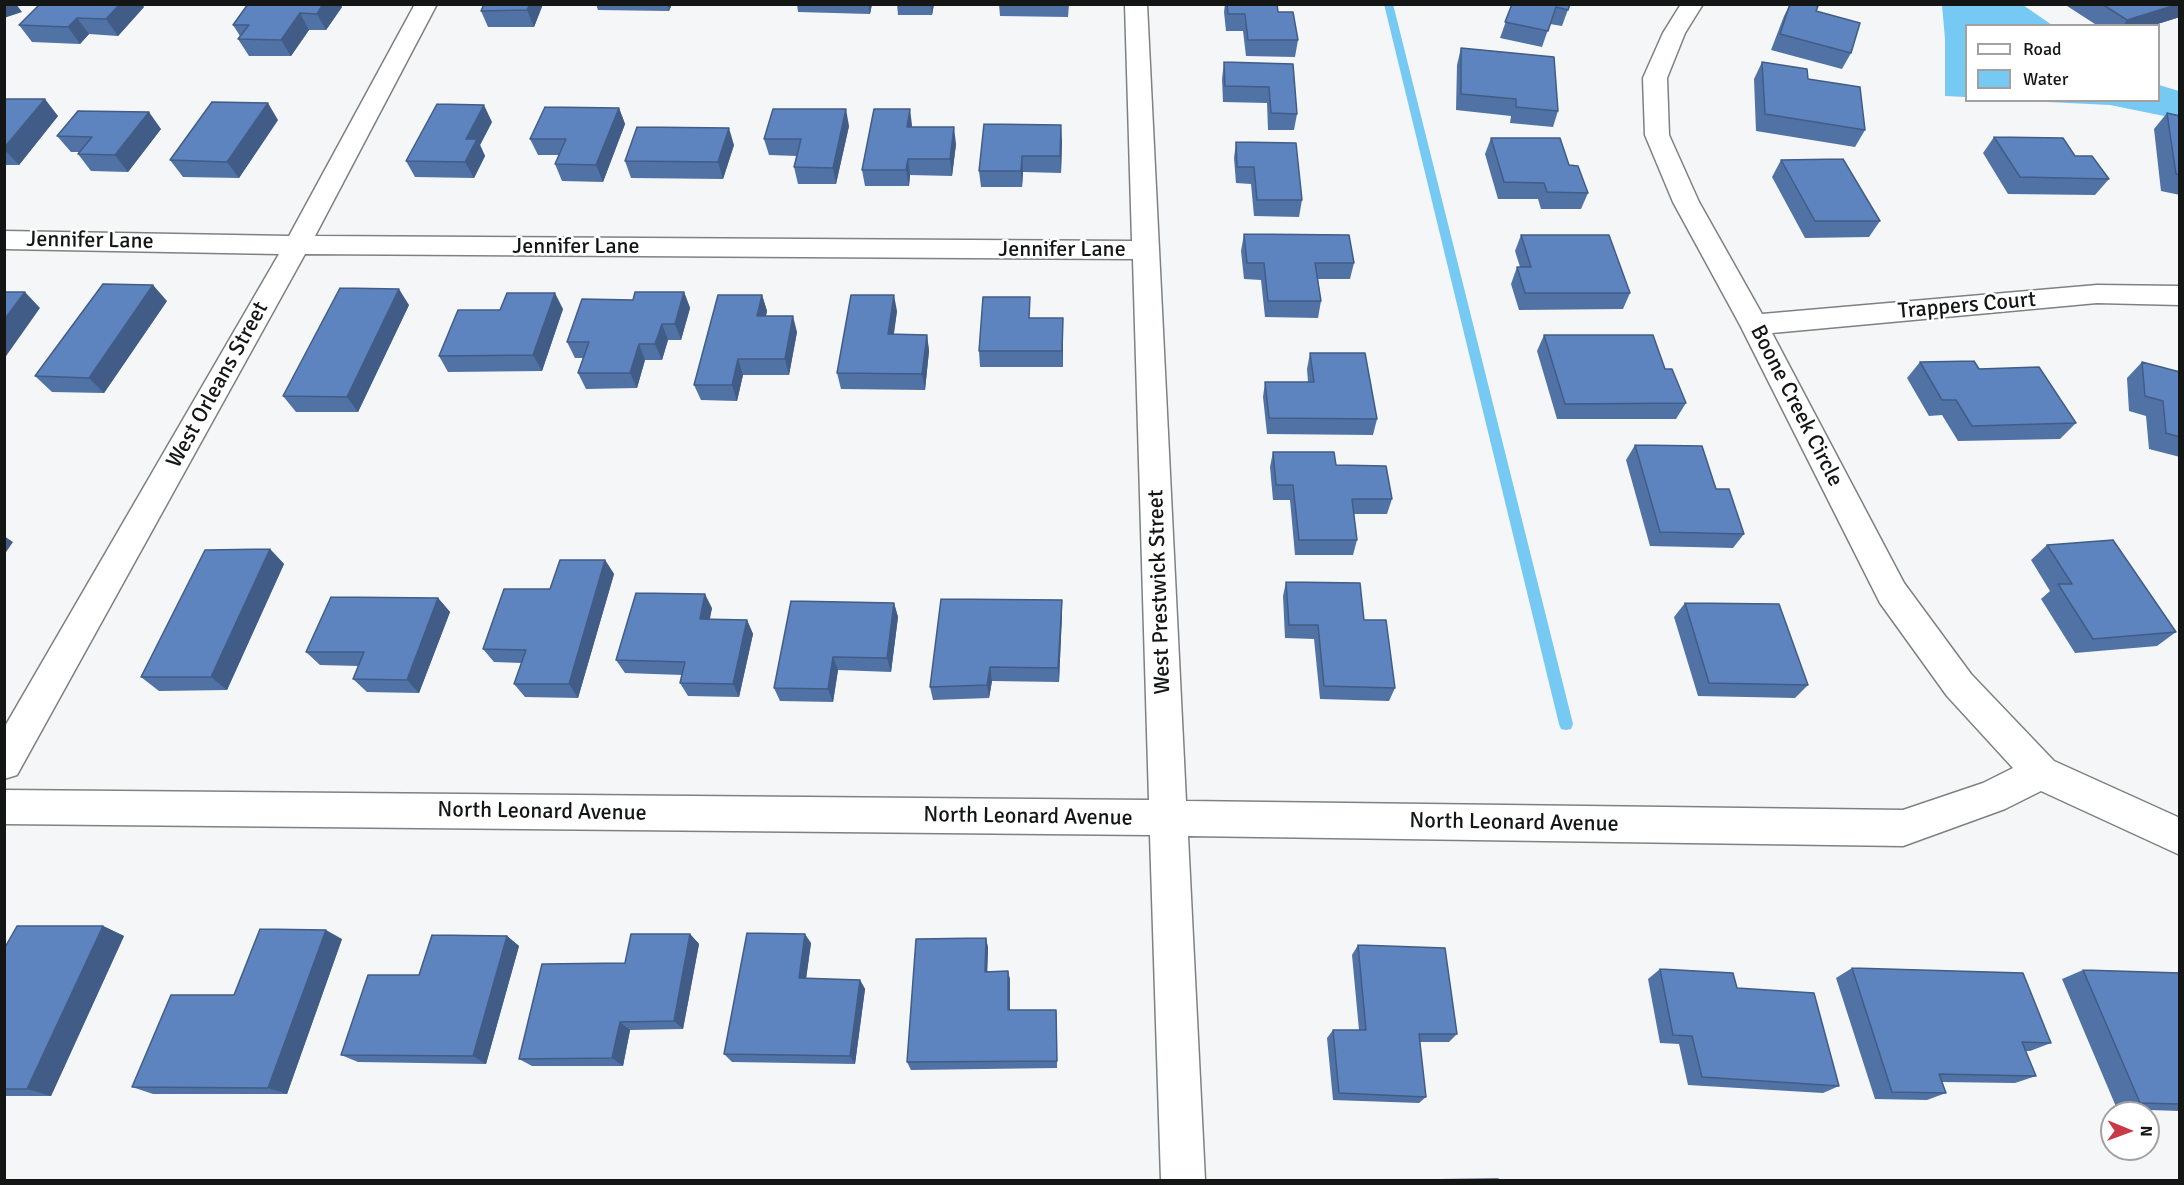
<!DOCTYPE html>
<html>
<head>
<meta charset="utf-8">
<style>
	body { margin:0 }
	#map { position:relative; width:2184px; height:1185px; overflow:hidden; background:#f5f6f8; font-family:Signika,sans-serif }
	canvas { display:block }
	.frame { position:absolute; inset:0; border:6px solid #141515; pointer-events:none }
	.legend { position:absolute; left:1965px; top:24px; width:195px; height:78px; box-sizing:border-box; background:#fff; border:2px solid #a1a1a1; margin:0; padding:8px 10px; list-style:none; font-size:18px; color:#141515 }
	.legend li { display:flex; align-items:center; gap:12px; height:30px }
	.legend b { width:30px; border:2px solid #a1a1a1 }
	.north { position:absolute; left:2100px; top:1101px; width:60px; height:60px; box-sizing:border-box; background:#fff; border:2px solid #a1a1a1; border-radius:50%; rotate:91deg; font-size:16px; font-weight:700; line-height:24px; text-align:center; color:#141515 }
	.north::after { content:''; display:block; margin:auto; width:21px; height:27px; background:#ca3a46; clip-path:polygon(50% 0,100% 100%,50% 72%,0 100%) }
</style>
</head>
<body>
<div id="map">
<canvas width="2184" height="1185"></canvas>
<div class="frame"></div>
<ul class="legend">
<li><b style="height:8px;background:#fff"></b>Road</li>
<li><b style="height:16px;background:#76c9f3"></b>Water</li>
</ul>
<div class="north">N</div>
</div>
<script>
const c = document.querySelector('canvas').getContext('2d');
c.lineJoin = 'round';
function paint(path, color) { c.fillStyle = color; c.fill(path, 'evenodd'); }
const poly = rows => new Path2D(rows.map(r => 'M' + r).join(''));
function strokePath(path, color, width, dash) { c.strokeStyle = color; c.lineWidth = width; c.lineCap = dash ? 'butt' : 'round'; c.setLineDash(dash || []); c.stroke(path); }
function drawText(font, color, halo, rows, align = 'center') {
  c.font = font + ' Signika,sans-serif'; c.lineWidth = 5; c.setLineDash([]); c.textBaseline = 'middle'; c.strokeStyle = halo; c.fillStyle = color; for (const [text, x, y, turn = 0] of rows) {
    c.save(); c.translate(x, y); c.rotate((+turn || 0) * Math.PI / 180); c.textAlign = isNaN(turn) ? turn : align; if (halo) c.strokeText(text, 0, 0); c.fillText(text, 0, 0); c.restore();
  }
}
paint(poly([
	[1942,5,2023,5,2052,25,1966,26,1966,97,1945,96,1945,39],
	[2159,85,2179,91,2179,119,2110,105,2027,101,2158,100]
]), '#76c9f3');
paint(poly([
	[1384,4,1393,4,1573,724,1571,729,1566,730,1561,729,1559,724,1384,4]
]), '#76c9f3');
const minor = poly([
	[415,4,437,4,315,236,1132,241,1125,4,1147,4,1186,801,1903,810,1983,783,2013,768,1947,696,1880,603,1740,325,1673,202,1645,135,1643,78,1663,33,1681,4,1703,4,1685,33,1667,78,1669,135,1699,202,1762,314,2097,285,2180,286,2180,305,2097,303,1772,333,1904,583,1971,674,2054,761,2180,818,2180,855,2041,791,2005,809,1903,846,1188,836,1205,1180,1161,1180,1150,835,4,824,4,790,1149,800,1133,259,305,254,17,775,4,779,4,728,279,254,4,249,4,231,289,236,415,4]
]);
strokePath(minor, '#7f8082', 3);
paint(minor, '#fff');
paint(poly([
	[484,4,543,4,534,27,488,27,481,11],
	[596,4,672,4,669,11,598,10],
	[797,4,872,4,870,14,798,12],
	[897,4,934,4,932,15,898,15],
	[999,4,1069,4,1068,17,1000,16],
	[1225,4,1277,4,1278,12,1298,40,1295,57,1246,56,1243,31,1226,31,1224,12],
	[1512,4,1570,4,1562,26,1550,24,1542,47,1500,38],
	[1790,4,1812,4,1816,11,1851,53,1842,69,1771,50,1784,16],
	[2064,4,2180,4,2180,17,2151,26,2098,26],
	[144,7,118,36,89,34,80,44,32,42,19,25],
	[342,7,326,30,309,30,291,56,249,56,238,39,240,36,233,25],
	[1461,48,1558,111,1553,127,1510,123,1511,116,1456,110,1457,65],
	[1224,62,1293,64,1297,114,1294,130,1268,130,1267,103,1223,102,1222,79],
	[1762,62,1865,130,1855,147,1756,131,1754,79],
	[4,99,58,116,19,165,4,165],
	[619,108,625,124,603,182,562,181,555,164,559,155,538,155,530,139],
	[2167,113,2180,116,2180,195,2161,191,2154,129],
	[278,120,239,178,183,177,170,160],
	[492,122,480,145,485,156,474,178,415,177,406,161],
	[912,125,912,127,956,144,952,176,910,175,909,186,865,186,862,170],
	[849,126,836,184,798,184,794,167,797,156,769,155,764,139],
	[161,129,128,172,91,171,78,154,79,152,71,152,57,136],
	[1994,137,2075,156,2109,179,2095,195,2008,194,1983,153],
	[1491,138,1569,165,1588,193,1581,209,1541,209,1538,199,1498,199,1485,154],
	[1062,141,1061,173,1023,172,1022,187,981,187,979,171],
	[1236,142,1302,200,1299,217,1254,216,1251,184,1236,183,1234,158],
	[734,145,723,179,631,178,625,161],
	[1781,160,1880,221,1869,237,1805,238,1772,177],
	[1244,234,1354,263,1350,279,1318,279,1321,301,1318,318,1265,317,1261,280,1244,279,1241,251],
	[1521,235,1630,293,1623,309,1519,310,1511,284,1517,267,1520,267,1515,251],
	[684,292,690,308,681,340,668,340,662,360,645,360,637,388,586,389,578,373,583,358,575,358,567,342,633,300],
	[762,295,767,311,766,316,797,332,789,375,743,375,737,401,701,400,694,385],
	[167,301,104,393,52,392,35,376],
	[409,305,358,412,296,412,283,396],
	[563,309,542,371,448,372,439,356,500,310],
	[897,311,894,334,927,335,929,351,925,390,841,389,837,373],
	[1031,318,1063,318,1063,367,980,367,979,351],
	[1544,335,1665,369,1686,403,1676,419,1557,419,1537,351],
	[1310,353,1377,419,1373,435,1267,434,1263,397,1265,382,1308,382,1307,369],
	[1920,362,1979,369,2076,423,2060,439,1958,441,1942,415,1929,416,1907,378],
	[2142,362,2180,372,2180,457,2149,449,2146,416,2129,411,2127,378],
	[1635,445,1716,489,1744,534,1733,548,1650,546,1626,460],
	[1273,452,1336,465,1392,499,1387,514,1354,514,1357,540,1353,555,1295,555,1290,500,1273,500,1270,467],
	[2047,545,2176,632,2157,646,2075,653,2041,599,2050,591,2031,560],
	[270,549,284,564,227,690,159,691,141,677],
	[605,560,614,574,578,698,525,697,514,684,521,663,494,662,483,649,550,589],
	[1286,582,1395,688,1389,701,1320,699,1314,639,1285,638,1283,596],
	[438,598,450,612,419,693,367,692,353,679,359,666,320,665,306,652],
	[1062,600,1062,614,1059,682,992,681,989,698,933,700,930,687],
	[894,603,898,617,891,672,838,670,833,702,780,701,774,688],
	[1685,603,1808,685,1795,698,1698,696,1674,617],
	[712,608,710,619,747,620,753,634,739,697,688,696,680,683,682,675,625,673,616,660],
	[103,926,124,936,51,1096,4,1096,4,949],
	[690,934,699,944,683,1029,630,1030,623,1066,532,1066,519,1059,625,963],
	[507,936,519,946,486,1064,358,1062,341,1055,419,975],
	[986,938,988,948,987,971,1008,971,1010,980,1010,1010,1057,1019,1057,1068,911,1070,907,1062],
	[342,939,287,1094,153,1094,132,1087],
	[811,943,806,978,860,980,865,989,855,1064,732,1062,724,1054],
	[1358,945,1457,1034,1449,1042,1420,1042,1426,1097,1419,1103,1333,1100,1327,1038,1333,1030,1359,1030,1352,955],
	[1852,968,2051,1043,2030,1051,2026,1051,2036,1076,2015,1083,1942,1082,1946,1093,1927,1100,1875,1099,1836,978],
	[1660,969,1737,988,1839,1086,1823,1093,1688,1085,1679,1044,1660,1043,1648,979],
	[2083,970,2180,973,2180,1111,2117,1109,2062,979]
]), '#5072a4');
paint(poly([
	[4,4,16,4,22,12,4,18],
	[120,4,142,4,144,7,118,36,106,19],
	[323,4,341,4,342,7,326,30,317,14],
	[530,4,543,4,534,27,527,10],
	[667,4,672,4,669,11],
	[868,4,872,4,870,14],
	[931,4,934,4,932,15],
	[2179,4,2180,17,2151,26,2123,26,2127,20],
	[300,13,309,30,291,56,281,40],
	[77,18,89,34,80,44,68,27],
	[45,99,58,116,19,165,4,149],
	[268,103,278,120,239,178,227,162],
	[484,105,492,122,480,145,485,156,474,178,465,162,466,139],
	[619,108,625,124,603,182,596,165],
	[846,109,849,126,836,184,833,168],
	[910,109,912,125,909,143,907,127],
	[149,112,161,129,128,172,115,155],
	[1061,125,1062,141,1061,173,1060,156],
	[954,127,956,144,952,176,950,159],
	[729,128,734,145,723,179,718,162],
	[1022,156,1023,172,1022,187,1021,171],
	[908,159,910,175,909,186,906,170],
	[153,285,167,301,104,393,89,378],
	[399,289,409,305,358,412,347,397],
	[25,292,40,308,4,359,4,320],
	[684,292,690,308,681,340,675,324],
	[555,293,563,309,542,371,533,355],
	[762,295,767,311,762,332,757,316],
	[894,295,897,311,891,350,888,334],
	[793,316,797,332,789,375,785,359],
	[1063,318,1063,367,1062,351],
	[662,324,668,340,662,360,655,344],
	[927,335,929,351,925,390,922,374],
	[639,344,645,360,637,388,630,373],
	[738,359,743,375,737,401,732,385],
	[4,536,13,542,4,555],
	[270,549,284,564,227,690,211,677],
	[605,560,614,574,578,698,569,684],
	[705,594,712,608,706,633,700,619],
	[438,598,450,612,419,693,407,680],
	[1062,600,1062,614,1059,682,1058,668],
	[894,603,898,617,891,672,887,658],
	[747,620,753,634,739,697,733,684],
	[833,657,838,670,833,702,828,689],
	[990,667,992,681,989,698,987,685],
	[103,926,124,936,51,1096,27,1089],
	[326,930,342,939,287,1094,268,1088],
	[690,934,699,944,683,1029,674,1021],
	[805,934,811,943,805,987,799,978],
	[507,936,519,946,486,1064,473,1056],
	[986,938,988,948,987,981,985,972],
	[1008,971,1010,980,1010,1018,1008,1010],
	[860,980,865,989,855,1064,850,1056],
	[1056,1010,1057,1019,1057,1068,1057,1061],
	[620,1022,630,1030,623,1066,612,1058]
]), '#415c86');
const building = poly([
	[40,4,120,4,106,19,77,18,68,27,19,25,40,4],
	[248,4,323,4,317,14,300,13,281,40,238,39,249,25,233,25,248,4],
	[484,4,530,4,527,10,481,11,484,4],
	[1227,4,1277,4,1278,12,1293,12,1298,40,1248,40,1245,14,1228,14,1227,4],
	[1512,4,1570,4,1568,10,1556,7,1548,31,1505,22,1512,4],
	[1790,4,1812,4,1818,6,1816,11,1860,23,1851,53,1780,34,1790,4],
	[2102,4,2179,4,2127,20,2102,4],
	[1461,48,1554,57,1558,111,1516,107,1516,99,1461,94,1461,48],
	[1224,62,1293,64,1297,114,1271,113,1269,87,1225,86,1224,62],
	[1762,62,1807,69,1808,79,1860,87,1865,130,1765,114,1762,62],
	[4,99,45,99,4,148,4,99],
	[212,102,268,103,227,162,170,160,212,102],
	[437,104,484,105,466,139,477,139,465,162,406,161,437,104],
	[545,107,619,108,596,165,555,164,566,139,530,139,545,107],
	[773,109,846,109,833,168,794,167,801,139,764,139,773,109],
	[874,109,910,109,907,127,954,127,950,159,908,159,906,170,862,170,874,109],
	[78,111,149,112,115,155,78,154,92,137,57,136,78,111],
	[2167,113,2180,116,2180,175,2176,174,2167,113],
	[984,124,1061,125,1060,156,1022,156,1021,171,979,171,984,124],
	[637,127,729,128,718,162,625,161,637,127],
	[1994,137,2063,138,2075,156,2092,156,2109,179,2020,177,1994,137],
	[1491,138,1560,138,1569,165,1578,166,1588,193,1547,192,1544,183,1504,182,1491,138],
	[1236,142,1296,143,1302,200,1257,200,1254,167,1237,167,1236,142],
	[1843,159,1880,221,1815,221,1781,160,1843,159],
	[1244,234,1349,235,1354,263,1315,263,1321,301,1268,301,1264,263,1247,263,1244,234],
	[1521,235,1609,235,1630,293,1525,293,1517,267,1531,267,1521,235],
	[103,284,153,285,89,378,35,376,103,284],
	[340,288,399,289,347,397,283,396,340,288],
	[4,292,25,292,4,320,4,292],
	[635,292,684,292,675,324,662,324,655,344,639,344,630,373,578,373,589,342,567,342,582,299,633,300,635,292],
	[507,293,555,293,533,355,439,356,458,310,500,310,507,293],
	[718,295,762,295,757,316,793,316,785,359,738,359,732,385,694,385,718,295],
	[851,295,894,295,888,334,927,335,922,374,837,373,851,295],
	[983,297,1030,297,1029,318,1063,318,1062,351,979,351,983,297],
	[1544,335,1653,335,1665,369,1672,369,1686,403,1565,404,1544,335],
	[1310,353,1365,353,1377,419,1269,418,1265,382,1314,382,1310,353],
	[1974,361,1979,369,2039,367,2076,423,1972,426,1956,400,1942,400,1920,362,1974,361],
	[2142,362,2180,372,2180,437,2166,433,2163,401,2145,396,2142,362],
	[1635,445,1702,446,1716,489,1729,489,1744,534,1660,532,1635,445],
	[1273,452,1334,452,1336,465,1386,466,1392,499,1352,499,1357,540,1299,540,1293,485,1276,485,1273,452],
	[2113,540,2176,632,2093,639,2058,584,2072,584,2047,545,2113,540],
	[270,549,211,677,141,677,205,550,270,549],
	[560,560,605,560,569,684,514,684,526,650,483,649,504,589,550,589,560,560],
	[1286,582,1360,583,1364,620,1386,620,1395,688,1324,686,1318,625,1289,625,1286,582],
	[636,593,705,594,700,619,747,620,733,684,680,683,685,662,616,660,636,593],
	[331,597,438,598,407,680,353,679,364,652,306,652,331,597],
	[941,599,1062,600,1058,668,990,667,987,685,930,687,941,599],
	[791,601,894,603,887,658,833,657,828,689,774,688,791,601],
	[1685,603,1779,604,1808,685,1709,683,1685,603],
	[17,926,103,926,27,1089,4,1089,4,949,17,926],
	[260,929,326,930,268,1088,132,1087,171,995,234,995,260,929],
	[747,933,805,934,799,978,860,980,850,1056,724,1054,747,933],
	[631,934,690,934,674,1021,620,1022,612,1058,519,1059,542,964,625,963,631,934],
	[432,935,507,936,473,1056,341,1055,368,975,419,975,432,935],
	[986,938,985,972,1008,971,1008,1010,1056,1010,1057,1061,907,1062,916,939,986,938],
	[1358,945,1445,948,1457,1034,1419,1034,1426,1097,1339,1093,1333,1030,1366,1030,1358,945],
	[1852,968,2023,973,2051,1043,2022,1042,2036,1076,1939,1074,1946,1093,1892,1092,1852,968],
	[1660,969,1733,973,1737,988,1814,993,1839,1086,1702,1077,1692,1036,1673,1035,1660,969],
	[2083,970,2180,973,2180,1104,2140,1103,2083,970],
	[1498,1179,1499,1180,1420,1180,1498,1179]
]);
paint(building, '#5d84bf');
strokePath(building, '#415c86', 1.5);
drawText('22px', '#141515', '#fff', [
	["Jennifer Lane",90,241,1],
	["Jennifer Lane",576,247],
	["Jennifer Lane",1062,250],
	["Trappers Court",1967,306,-5],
	["West Orleans Street",218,385,-61],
	["Boone Creek Circle",1796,406,63],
	["West Prestwick Street",1160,592,-92],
	["North Leonard Avenue",542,812,1],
	["North Leonard Avenue",1028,817,1],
	["North Leonard Avenue",1514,823,1]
]);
</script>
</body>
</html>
